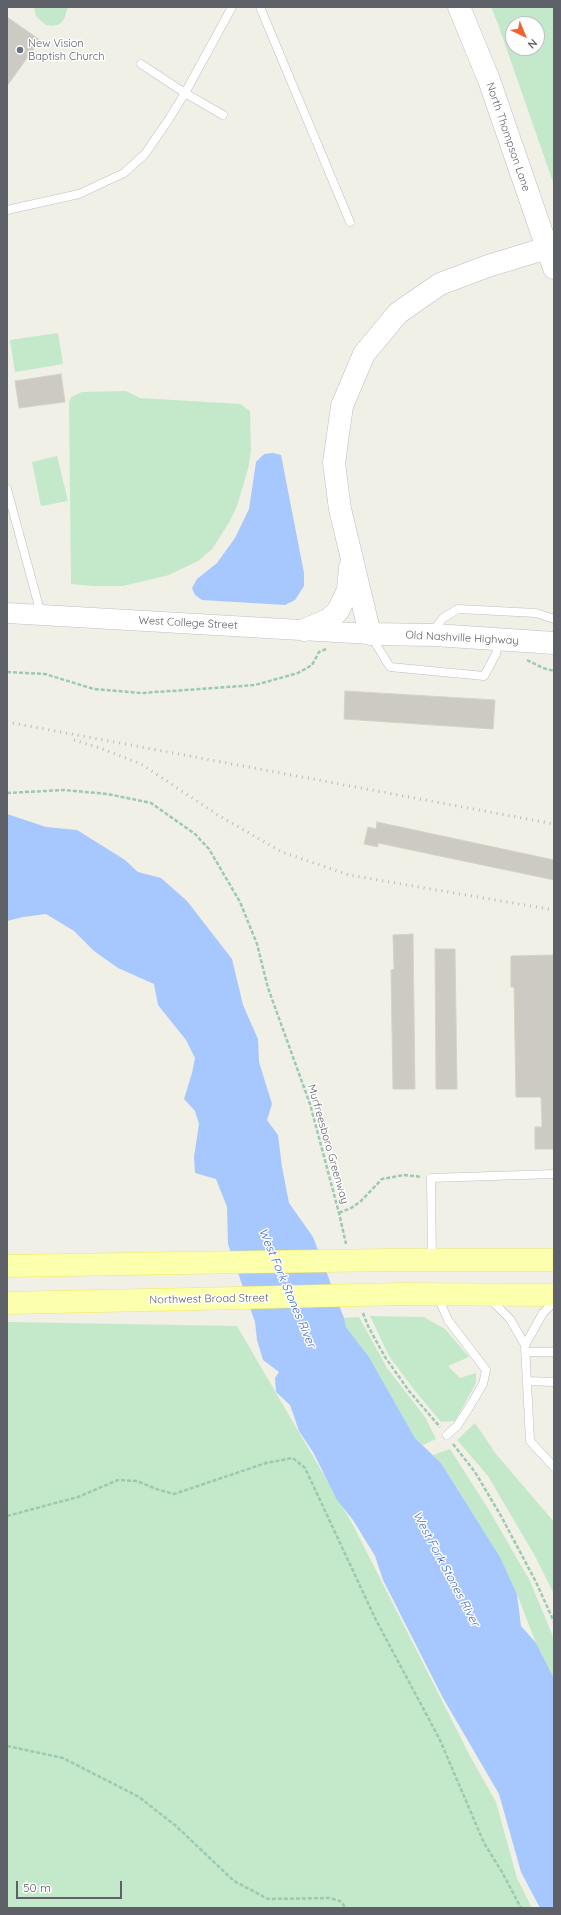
<!DOCTYPE html>
<html>
<head>
<meta charset="utf-8">
<style>
	body { margin:0 }
	#map { position:relative; width:561px; height:1915px; overflow:hidden; background:#f0f0e6; font-family:Quicksand,sans-serif }
	canvas { display:block }
	.frame { position:absolute; inset:0; border:8px solid #5e6067; pointer-events:none }
	.north { position:absolute; left:505px; top:16px; width:40px; height:40px; box-sizing:border-box; background:#fff; border:1px solid #bfbfc2; border-radius:50%; rotate:136deg; font-size:11px; font-weight:700; line-height:16px; text-align:center; color:#5e6067 }
	.north::after { content:''; display:block; margin:auto; width:14px; height:18px; background:#ec6531; clip-path:polygon(50% 0,100% 100%,50% 72%,0 100%) }
	.scale { position:absolute; left:16px; top:1881px; width:106px; height:18px; box-sizing:border-box; border:2px solid #5e6067; border-top:0; padding-left:5px; font-size:12px; line-height:14px; white-space:nowrap; color:#5e6067; -webkit-text-stroke:3px #fff; paint-order:stroke }
</style>
</head>
<body>
<div id="map">
<canvas width="561" height="1915"></canvas>
<div class="frame"></div>
<div class="north">N</div>
<div class="scale">50 m</div>
</div>
<script>
const c = document.querySelector('canvas').getContext('2d');
c.lineJoin = 'round';
function paint(path, color) { c.fillStyle = color; c.fill(path, 'evenodd'); }
const poly = rows => new Path2D(rows.map(r => 'M' + r).join(''));
function strokePath(path, color, width, dash) { c.strokeStyle = color; c.lineWidth = width; c.lineCap = dash ? 'butt' : 'round'; c.setLineDash(dash || []); c.stroke(path); }
function drawText(font, color, halo, rows, align = 'center') {
  c.font = font + ' Quicksand,sans-serif'; c.lineWidth = 3; c.setLineDash([]); c.textBaseline = 'middle'; c.strokeStyle = halo; c.fillStyle = color; for (const [text, x, y, turn = 0] of rows) {
    c.save(); c.translate(x, y); c.rotate((+turn || 0) * Math.PI / 180); c.textAlign = isNaN(turn) ? turn : align; if (halo) c.strokeText(text, 0, 0); c.fillText(text, 0, 0); c.restore();
  }
}
paint(poly([
	[34,7,68,7,64,19,60,24,53,26,46,25,40,20,36,16],
	[491,7,554,7,554,185,498,24],
	[513,24,537,24,537,48,513,48],
	[58,333,63,364,15,372,10,340],
	[126,391,140,398,240,404,250,411,251,451,248,469,237,506,230,521,212,549,198,561,169,575,123,586,94,586,71,584,69,403,71,397,82,392],
	[57,456,68,501,41,506,32,462],
	[370,1316,424,1317,445,1329,469,1357,448,1366,460,1378,476,1373,476,1383,455,1421,441,1422,412,1387,389,1356],
	[359,1317,387,1368,425,1417,436,1439,423,1445,415,1438,369,1357,346,1327,344,1318],
	[7,1322,237,1326,353,1525,470,1756,496,1802,517,1878,532,1908,7,1908],
	[475,1423,496,1454,554,1522,554,1594,535,1556,488,1476,457,1440],
	[450,1449,489,1510,530,1581,554,1639,554,1678,536,1643,517,1594,500,1557,441,1463,433,1455]
]), '#c3e8ca');
paint(poly([
	[273,453,281,455,304,573,304,586,295,600,285,605,202,600,195,595,192,588,197,579,217,563,235,538,249,509,256,462,264,454],
	[7,814,46,827,77,830,125,860,138,872,161,878,187,901,232,959,243,1005,258,1039,259,1062,272,1104,267,1120,278,1135,282,1167,289,1203,313,1237,344,1318,346,1327,369,1357,415,1438,441,1463,500,1557,517,1594,521,1626,536,1643,554,1678,554,1908,540,1908,521,1872,499,1794,443,1698,383,1580,375,1556,353,1520,337,1500,313,1452,299,1431,290,1405,276,1392,275,1378,279,1372,263,1360,257,1340,255,1322,228,1244,227,1207,216,1179,195,1173,194,1157,199,1124,195,1111,184,1099,192,1073,195,1058,186,1040,158,1005,154,984,118,968,94,951,74,931,46,914,23,917,7,921]
]), '#a7c7ff');
const building = poly([
	[7,17,40,40,7,86,7,17],
	[61,374,65,402,19,408,15,381,61,374],
	[345,691,495,700,493,729,344,719,345,691],
	[377,822,554,860,554,880,378,843,378,847,364,844,368,827,376,829,377,822],
	[413,934,415,1089,393,1089,391,970,394,969,393,935,413,934],
	[435,949,455,949,457,1089,436,1089,435,949],
	[554,955,554,1149,535,1149,535,1127,542,1127,541,1097,516,1097,514,987,511,987,511,956,554,955]
]);
paint(building, '#cccac3');
strokePath(building, '#d5d3c4', 1);
const service = poly([
	[260,7,350,222],
	[141,64,185,93,223,115],
	[7,210,79,194,124,173,145,154,169,119,185,93,232,7],
	[7,489,41,614],
	[435,634,436,627,443,618,458,609,536,613,554,619],
	[371,636,390,667,484,676,496,654,499,640],
	[432,1260,431,1178,554,1174],
	[437,1295,448,1320,486,1370,483,1384,470,1406,457,1426,447,1435],
	[489,1298,510,1319,525,1345,530,1441,554,1467],
	[525,1345,543,1313,554,1302],
	[525,1352,554,1352],
	[527,1381,554,1382]
]);
const tertiary = poly([
	[7,613,370,634]
]);
const secondary = poly([
	[459,7,489,80,554,268],
	[547,248,488,266,440,284,398,313,364,354,342,406,334,463,340,509,370,634,435,635,554,643],
	[304,630,328,620,338,611,348,590,350,567]
]);
const primary = poly([
	[391,1260,554,1260],
	[7,1266,183,1263],
	[401,1294,554,1295],
	[7,1303,194,1299]
]);
strokePath(service, '#bebec5', 9);
strokePath(tertiary, '#bebec5', 21);
strokePath(secondary, '#bcbdc4', 23);
strokePath(primary, '#f3e75c', 23);
strokePath(poly([
	[527,660,543,668,554,671],
	[7,672,45,674,94,689,141,693,186,690,255,685,298,673,312,665,319,652,326,649],
	[7,793,64,790,108,794,151,803,195,834,209,849,240,902,257,944,268,988,310,1104,339,1213,346,1244],
	[339,1213,351,1208,360,1202,382,1179,404,1175,422,1177],
	[363,1313,368,1326,385,1357,409,1391,440,1427],
	[453,1444,475,1472,501,1516,536,1582,554,1622],
	[7,1516,78,1497,118,1480,137,1481,156,1489,174,1494,266,1463,293,1458,305,1468,376,1620,440,1740,484,1843,502,1872,521,1908],
	[7,1746,63,1758,139,1797,176,1826,234,1881,268,1899,329,1898,340,1901,346,1908]
]), '#9cc9b2', 2.5, [4, 2]);
strokePath(service, '#fff', 8);
strokePath(tertiary, '#fff', 20);
strokePath(secondary, '#fff', 22);
strokePath(primary, '#fcffac', 22);
strokePath(poly([
	[7,722,554,824],
	[74,740,100,748,141,764,218,815,282,852,349,875,554,910]
]), '#b9b9ba', 3, [1, 5]);
const primaryBridge = poly([
	[183,1263,391,1260],
	[194,1299,401,1294]
]);
strokePath(primaryBridge, '#f3e75c', 23, []);
strokePath(primaryBridge, '#fcffac', 22);
for (const [x, y, r, color] of [
	[20,50,4,"#6b7280"]
]) { const dot = new Path2D(); dot.arc(x, y, r, 0, 2 * Math.PI); c.fillStyle = color; c.fill(dot); strokePath(dot, '#fff', 1.5); }
drawText('11px', '#5b616d', '#fff', [
	["New Vision",28,44],
	["Baptish Church",28,57]
], 'left');
drawText('11px', '#5e6067', '#fff', [
	["North Thompson Lane",508,137,71],
	["West College Street",188,623,3],
	["Old Nashville Highway",462,638,3],
	["Murfreesboro Greenway",328,1144,74],
	["Northwest Broad Street",209,1299,-1]
]);
drawText('italic 12px', '#476bc6', '#fff', [
	["West Fork Stones River",287,1288,67],
	["West Fork Stones River",446,1569,62]
]);
</script>
</body>
</html>
